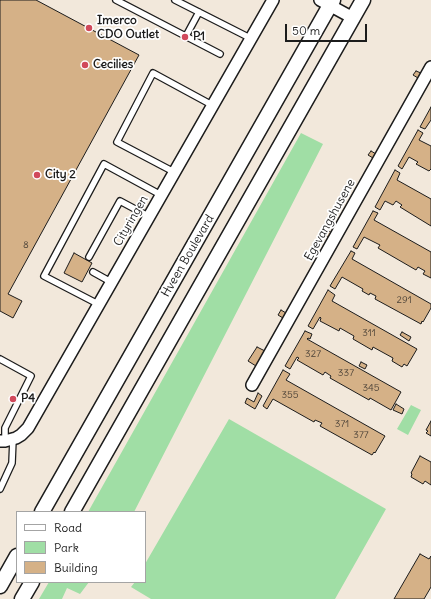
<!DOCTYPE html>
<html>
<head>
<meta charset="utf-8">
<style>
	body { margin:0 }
	#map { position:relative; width:431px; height:599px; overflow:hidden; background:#f2e8db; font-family:Delius,sans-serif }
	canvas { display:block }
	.legend { position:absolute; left:16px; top:511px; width:130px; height:72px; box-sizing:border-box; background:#fff; border:1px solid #a4a4a4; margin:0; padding:5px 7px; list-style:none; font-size:12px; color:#1c1c1c }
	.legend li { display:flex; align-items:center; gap:8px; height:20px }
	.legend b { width:20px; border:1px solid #a4a4a4 }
	.scale { position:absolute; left:285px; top:24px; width:82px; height:18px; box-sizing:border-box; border:2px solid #1c1c1c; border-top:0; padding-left:5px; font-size:12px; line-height:14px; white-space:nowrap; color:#1c1c1c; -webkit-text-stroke:3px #fff; paint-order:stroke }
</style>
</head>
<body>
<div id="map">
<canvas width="431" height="599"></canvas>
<ul class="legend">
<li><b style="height:5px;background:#fff"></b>Road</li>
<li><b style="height:11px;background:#a0dea5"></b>Park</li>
<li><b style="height:11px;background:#d5b187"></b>Building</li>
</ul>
<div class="scale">50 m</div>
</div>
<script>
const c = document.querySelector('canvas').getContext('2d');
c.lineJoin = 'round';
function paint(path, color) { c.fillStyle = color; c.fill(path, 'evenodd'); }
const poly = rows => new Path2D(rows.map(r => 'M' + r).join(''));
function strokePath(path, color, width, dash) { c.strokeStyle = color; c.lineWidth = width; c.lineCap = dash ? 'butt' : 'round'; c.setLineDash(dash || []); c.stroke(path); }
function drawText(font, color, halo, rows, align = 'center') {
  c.font = font + ' Delius,sans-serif'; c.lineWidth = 3.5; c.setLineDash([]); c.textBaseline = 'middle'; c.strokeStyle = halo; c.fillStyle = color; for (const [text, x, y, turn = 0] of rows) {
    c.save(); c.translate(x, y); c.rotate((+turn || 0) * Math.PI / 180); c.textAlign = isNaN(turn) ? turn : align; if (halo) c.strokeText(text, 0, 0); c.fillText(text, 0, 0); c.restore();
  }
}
paint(poly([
	[301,133,323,144,134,512,88,512],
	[411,405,421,410,408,435,397,429],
	[229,419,386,509,335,599,151,599,131,587,135,582,145,582,145,564],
	[49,582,89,582,80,594,67,588,62,599,39,599]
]), '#a0dea5');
const building = poly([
	[0,0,36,0,139,55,8,294,22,301,13,318,0,311,0,0],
	[416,71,421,73,418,78,413,75,416,71],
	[431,107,431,120,425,129,420,127,431,107],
	[418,130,423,133,419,140,431,146,431,169,429,171,416,164,418,162,409,157,402,169,398,166,418,130],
	[371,151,376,154,373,158,368,155,371,151],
	[395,170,400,173,397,180,431,199,431,226,400,207,402,205,396,201,393,205,385,201,380,210,375,207,395,170],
	[373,211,378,213,374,220,431,252,431,278,423,274,425,271,418,267,416,270,378,248,380,245,364,237,357,249,353,247,373,211],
	[327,230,332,233,329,238,324,235,327,230],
	[351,251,355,253,352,259,431,304,431,308,423,322,422,321,421,324,375,299,376,296,370,293,369,295,362,291,363,289,342,277,335,289,330,286,351,251],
	[74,253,92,263,82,282,64,273,74,253],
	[328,290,335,295,332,301,417,349,407,366,404,364,402,367,392,361,393,358,373,347,372,350,353,339,354,336,340,328,339,331,320,321,321,318,320,317,313,329,308,326,328,290],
	[281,310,286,313,283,318,278,315,281,310],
	[305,331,312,334,310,339,308,338,307,339,401,392,391,410,370,398,369,400,330,378,331,376,325,372,323,375,297,360,299,358,297,357,290,369,285,366,305,331],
	[402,332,411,337,409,341,400,335,402,332],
	[257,347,265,351,256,366,248,361,257,347],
	[361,362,367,365,365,369,359,366,361,362],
	[283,370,290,374,286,380,385,436,375,453,374,452,372,455,320,426,322,423,315,420,314,422,273,399,267,409,263,406,283,370],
	[258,393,262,396,255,409,245,403,247,398,254,402,258,393],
	[396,404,404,409,402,414,393,410,396,404],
	[431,421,431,436,426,433,428,431,426,430,431,421],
	[420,456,431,462,431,485,425,481,423,484,411,477,412,474,411,473,420,456],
	[420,554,429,559,431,556,431,587,424,599,394,599,420,554]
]);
paint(building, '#d5b187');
strokePath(building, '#1c1c1c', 1);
const service = poly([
	[116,0,220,54],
	[175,0,250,38],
	[186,36,199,12],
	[174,172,117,142,153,73,212,105],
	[89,257,120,201,148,216],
	[93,272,111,282],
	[98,304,44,276,104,164,161,195],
	[0,359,31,376,5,428,5,441],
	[0,489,12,463,13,439]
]);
const minor = poly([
	[320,0,353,18],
	[252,385,431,67],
	[0,441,5,441,16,438,21,435,28,428,273,0]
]);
const tertiary = poly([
	[42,512,333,0],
	[72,512,363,0],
	[0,586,17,556],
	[22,599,32,582]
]);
strokePath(service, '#1c1c1c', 8);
strokePath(minor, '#1c1c1c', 14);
strokePath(tertiary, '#1c1c1c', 17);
strokePath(service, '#fff', 5.5);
strokePath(minor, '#fff', 11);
strokePath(tertiary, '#fff', 14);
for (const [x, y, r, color] of [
	[89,28,4,"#d1495b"],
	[185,37,4,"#d1495b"],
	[85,65,4,"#d1495b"],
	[37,175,4,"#d1495b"],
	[13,399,4,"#d1495b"]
]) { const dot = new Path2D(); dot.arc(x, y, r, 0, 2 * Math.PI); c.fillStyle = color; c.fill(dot); strokePath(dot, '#fff', 1.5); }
drawText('10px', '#4a4137', null, [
	["8",26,245],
	["291",404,300],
	["311",369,333],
	["327",313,354],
	["337",346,373],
	["345",371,388],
	["355",290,395],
	["371",342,424],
	["377",361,435]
]);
drawText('bold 12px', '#1c1c1c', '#fff', [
	["Imerco",97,21],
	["CDO Outlet",97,35],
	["P1",193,37],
	["Cecilies",93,65],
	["City 2",45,175],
	["P4",21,399]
], 'left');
drawText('12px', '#1c1c1c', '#fff', [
	["Egevangshusene",330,220,-61],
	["Cityringen",131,221,-60],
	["Hveen Boulevard",188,256,-60]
]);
</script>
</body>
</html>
